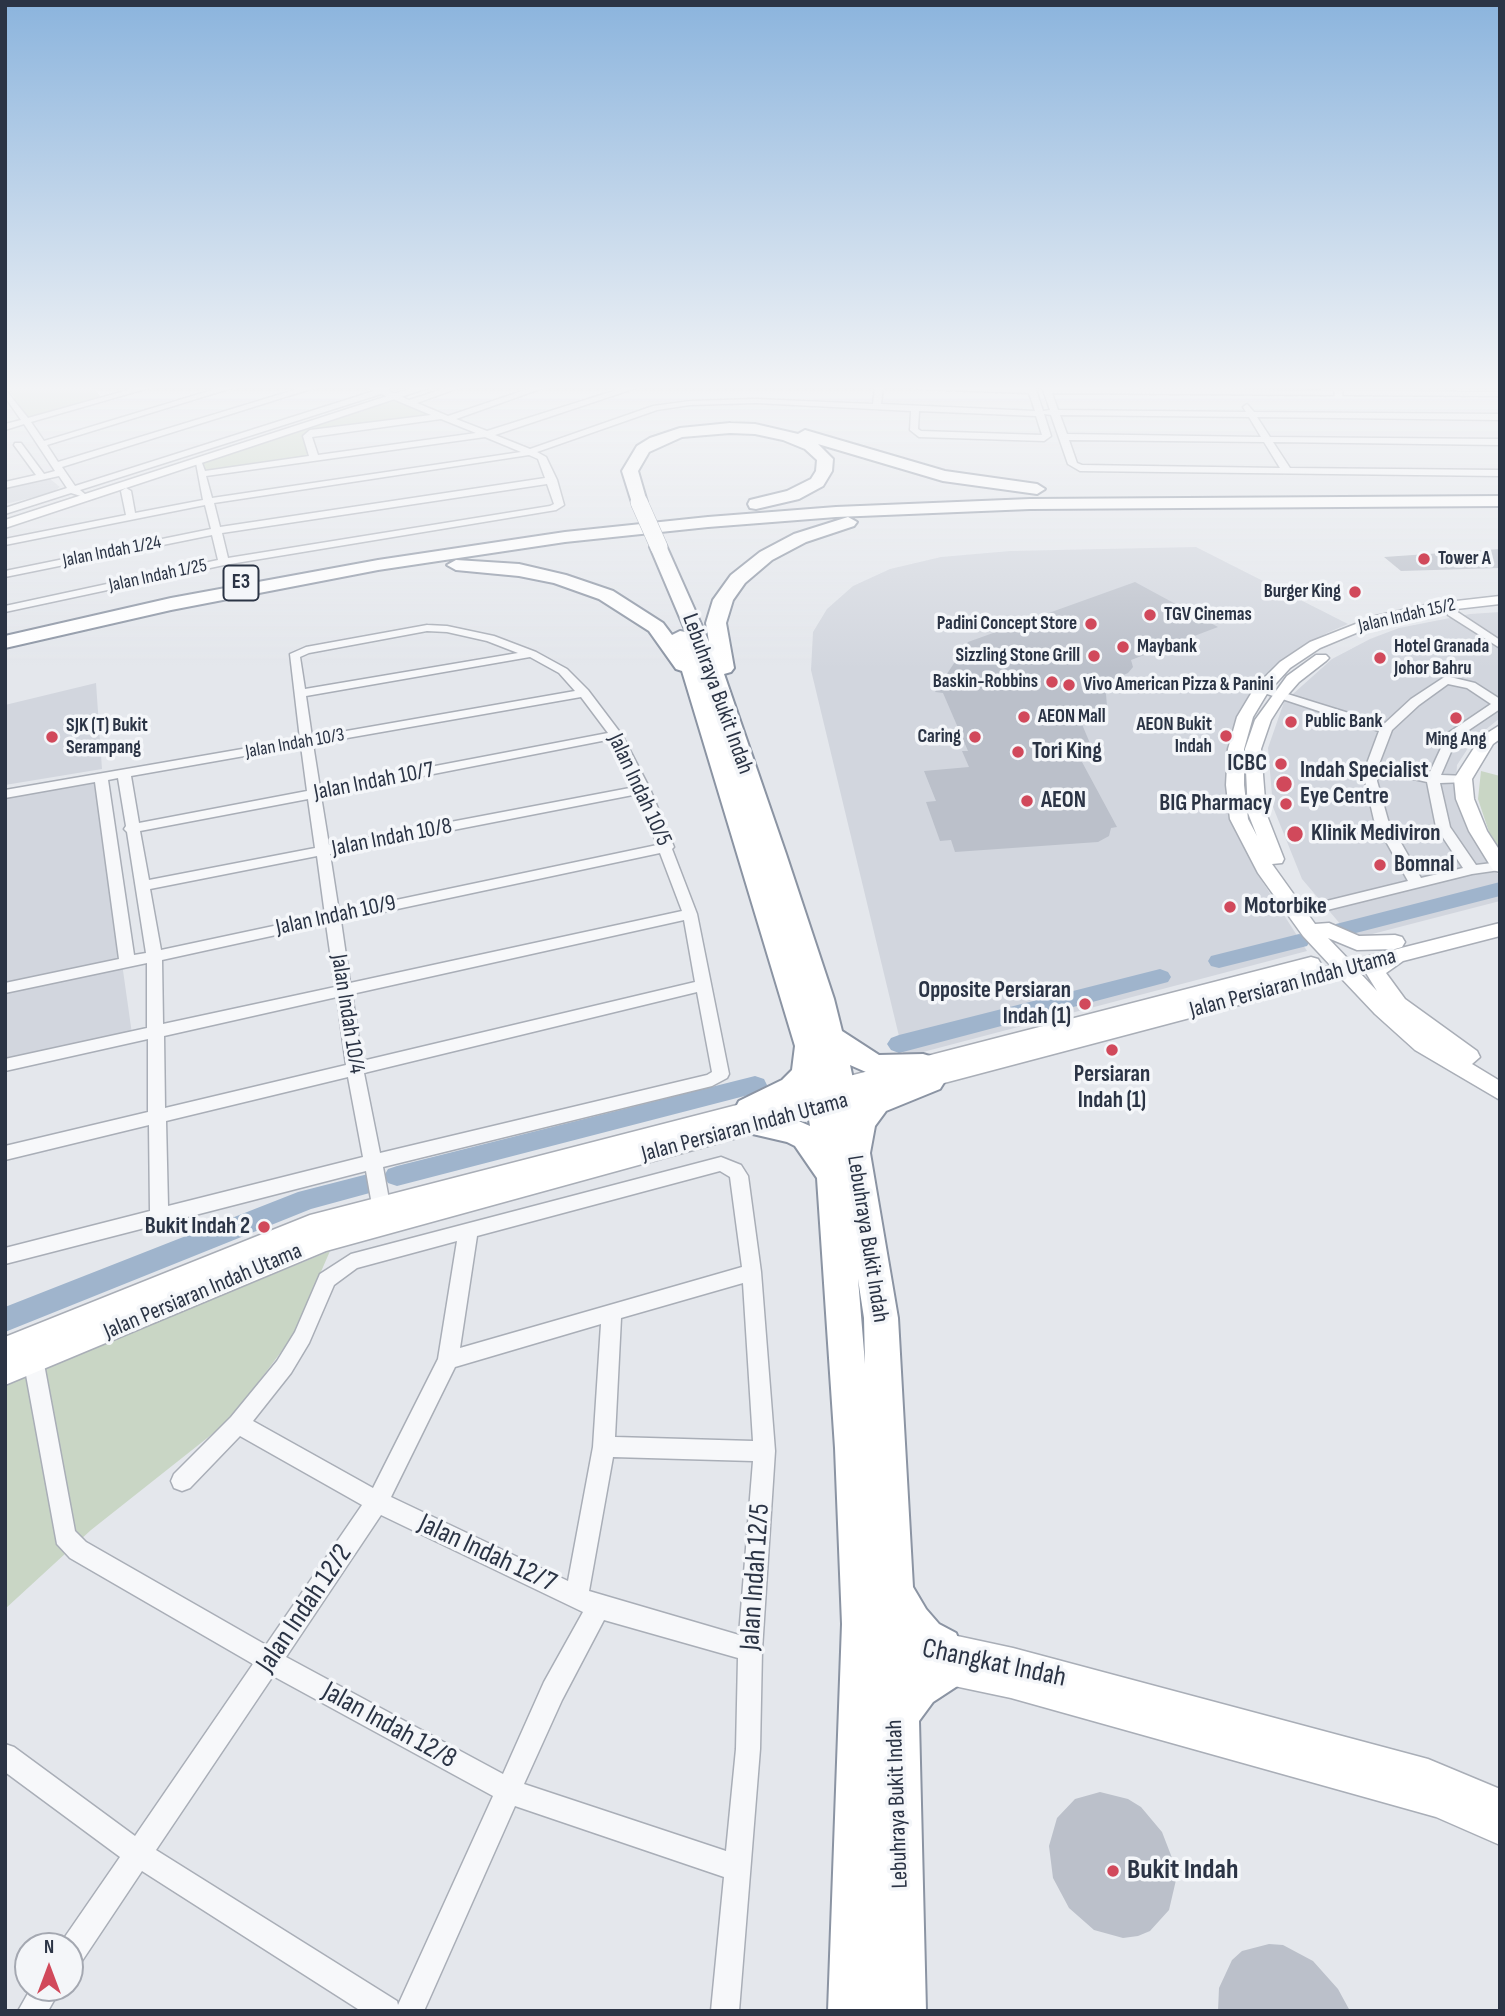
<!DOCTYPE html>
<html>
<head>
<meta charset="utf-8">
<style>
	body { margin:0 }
	#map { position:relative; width:1505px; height:2016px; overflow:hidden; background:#e4e7ec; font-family:"Sofia Sans Condensed",sans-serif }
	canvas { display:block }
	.frame { position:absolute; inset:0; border:7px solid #2b3445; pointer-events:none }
	.north { position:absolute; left:14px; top:1932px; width:70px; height:70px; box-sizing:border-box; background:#f4f6f9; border:2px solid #a4a8b1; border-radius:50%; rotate:0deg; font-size:19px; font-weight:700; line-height:28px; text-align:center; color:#2b3445 }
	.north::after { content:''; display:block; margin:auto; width:24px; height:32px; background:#d1495b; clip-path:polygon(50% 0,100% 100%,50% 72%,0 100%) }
</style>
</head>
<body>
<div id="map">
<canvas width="1505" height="2016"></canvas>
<div class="frame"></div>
<div class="north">N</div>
</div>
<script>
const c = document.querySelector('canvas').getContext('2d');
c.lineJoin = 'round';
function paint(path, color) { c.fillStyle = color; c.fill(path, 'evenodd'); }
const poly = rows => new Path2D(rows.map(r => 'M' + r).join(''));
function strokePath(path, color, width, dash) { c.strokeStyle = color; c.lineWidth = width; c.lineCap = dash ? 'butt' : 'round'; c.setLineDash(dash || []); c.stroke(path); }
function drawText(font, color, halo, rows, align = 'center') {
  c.font = font + ' "Sofia Sans Condensed",sans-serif'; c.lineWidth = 7; c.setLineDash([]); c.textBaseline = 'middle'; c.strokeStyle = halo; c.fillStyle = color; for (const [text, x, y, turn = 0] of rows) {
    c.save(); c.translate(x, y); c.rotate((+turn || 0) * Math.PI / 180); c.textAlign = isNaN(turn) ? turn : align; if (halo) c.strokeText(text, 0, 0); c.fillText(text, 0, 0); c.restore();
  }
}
paint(poly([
	[49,478,60,487,52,493,5,504,5,488],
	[1196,547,1348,624,1327,633,1275,665,1240,712,1227,742,1229,814,1235,829,1262,881,1307,951,904,1057,811,670,813,632,827,609,853,586,890,569,941,557,1010,551],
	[1500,612,1500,718,1474,739,1457,765,1455,794,1486,858,1500,877,1500,901,1353,939,1302,879,1273,807,1268,748,1284,702,1332,659,1370,639,1399,628,1470,614],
	[96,683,102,769,5,785,5,705],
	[96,780,132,1034,5,1062,5,796]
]), '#d2d6de');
paint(poly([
	[7,387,93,387,103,400,29,419],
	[399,399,433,414,316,430,309,432,310,457,203,473,200,463],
	[1481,771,1500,776,1500,851,1489,832,1478,799],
	[330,1251,293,1336,230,1420,91,1530,5,1609,5,1385]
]), '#c9d6c5');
paint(poly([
	[1500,882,1500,896,1344,936,1336,934,1333,929,1336,924,1500,882],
	[1299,934,1307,936,1310,941,1307,946,1219,968,1211,966,1208,961,1211,956,1299,934],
	[1160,969,1168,972,1171,977,1168,982,899,1053,891,1050,887,1044,891,1038,899,1035,1160,969],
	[755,1076,764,1079,767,1085,764,1091,397,1186,388,1183,384,1176,388,1169,397,1166,755,1076],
	[368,1174,377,1177,381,1184,377,1191,311,1209,5,1332,5,1307,298,1192,368,1174]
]), '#9fb4cc');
paint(poly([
	[1500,549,1500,568,1401,571,1384,557],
	[1135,582,1218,627,1131,660,1133,667,1128,673,1099,686,1106,694,1107,706,1100,715,1081,722,1092,748,1089,755,1082,762,1117,827,1111,828,1109,836,1098,842,955,852,951,840,940,841,926,802,936,801,924,771,969,767,962,751,968,751,943,693,935,692,968,642],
	[1100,1792,1128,1799,1141,1807,1162,1832,1174,1863,1176,1880,1169,1910,1150,1931,1138,1936,1123,1938,1094,1930,1069,1908,1053,1878,1049,1846,1057,1818,1075,1799],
	[1269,1944,1283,1945,1313,1961,1338,1989,1350,2011,1218,2011,1219,1988,1232,1960,1242,1951]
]), '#bbc0ca');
const street = poly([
	[139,387,152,387,31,422,44,441,222,387,235,387,47,445,58,462,304,387,317,387,62,467,75,486,374,391,367,387,389,388,389,391,409,400,449,387,461,387,417,403,448,416,534,387,546,387,456,419,487,431,626,387,639,387,495,435,530,449,653,406,690,401,756,399,873,404,875,387,883,387,881,404,1035,411,1029,393,918,389,914,387,1035,387,1043,411,1050,410,1042,387,1330,391,1333,391,1333,395,1052,393,1058,410,1246,412,1243,407,1247,404,1254,412,1500,414,1500,420,1257,417,1270,437,1500,439,1500,445,1273,442,1290,468,1500,470,1500,476,1080,471,1068,464,1051,415,1044,414,1051,436,1044,441,919,437,910,430,911,411,756,403,690,405,657,410,537,452,546,457,557,480,564,505,556,510,224,565,5,612,5,606,218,560,212,535,5,577,5,571,211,529,205,505,5,545,5,539,126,515,121,491,126,488,131,491,135,513,203,500,196,463,202,463,205,471,309,456,303,436,310,430,431,415,381,394,80,490,86,495,84,497,71,493,5,514,5,508,67,488,59,476,5,488,5,482,36,475,14,445,15,443,21,443,44,474,55,471,24,424,5,430,5,424,21,420,5,397,5,389,28,418,139,387],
	[919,411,1036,416,1042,435,921,431,918,429,919,411],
	[1060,415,1249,417,1261,437,1067,434,1060,415],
	[441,419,476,433,318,455,312,437,441,419],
	[485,437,521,452,212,498,206,476,485,437],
	[1069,440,1264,442,1280,468,1082,465,1077,463,1069,440],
	[529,455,538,459,545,478,220,527,214,503,529,455],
	[547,484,554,504,550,506,228,558,222,533,547,484],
	[1344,391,1500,392,1500,396,1347,395,1344,395,1344,391],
	[1448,611,1456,611,1500,640,1500,648,1448,615,1448,611],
	[427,625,447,626,494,636,536,652,567,669,588,690,622,735,650,789,674,847,672,849,697,914,729,1074,727,1078,712,1086,383,1167,390,1205,387,1210,381,1212,375,1210,372,1205,366,1171,5,1264,5,1248,150,1211,149,1125,5,1160,5,1146,148,1112,148,1039,5,1071,5,1059,147,1028,147,963,5,993,5,983,119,959,95,782,5,798,5,790,300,739,290,654,306,647,427,625],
	[427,631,447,632,487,641,518,653,305,689,300,657,309,653,427,631],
	[530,657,559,673,575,691,312,737,306,696,530,657],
	[581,697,608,733,320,788,313,744,581,697],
	[612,739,635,787,329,845,321,796,612,739],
	[301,746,307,791,139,823,131,776,301,746],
	[118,778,126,826,124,829,127,832,146,953,134,955,108,780,118,778],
	[638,794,657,845,339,912,330,854,638,794],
	[308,799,315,848,149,880,140,831,308,799],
	[660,853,682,911,350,983,341,921,660,853],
	[317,856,325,915,161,950,150,889,317,856],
	[684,920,695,982,362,1061,352,994,684,920],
	[326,924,335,987,163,1024,162,960,326,924],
	[697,992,712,1072,707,1075,380,1153,364,1073,697,992],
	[337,997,346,1065,165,1108,164,1036,337,997],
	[348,1077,363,1157,168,1206,166,1121,348,1077],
	[1446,676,1475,683,1500,699,1500,709,1457,738,1441,775,1468,776,1468,782,1440,783,1450,827,1476,865,1500,862,1500,870,1472,874,1307,915,1302,913,1300,910,1302,907,1408,881,1374,820,1365,781,1366,766,1379,731,1255,690,1261,686,1265,687,1384,724,1411,699,1446,676],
	[1448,684,1467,688,1491,704,1448,733,1429,774,1379,764,1392,730,1419,705,1448,684],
	[1378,771,1427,782,1436,827,1463,868,1421,878,1388,820,1377,781,1378,771],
	[721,1157,741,1165,748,1176,761,1272,775,1451,762,1650,760,1749,739,2011,711,2011,724,1877,515,1806,424,2011,361,2011,142,1871,80,1964,70,1968,70,1946,60,1944,120,1857,5,1772,5,1744,14,1747,135,1836,253,1664,70,1558,57,1544,22,1353,25,1347,32,1344,39,1347,42,1353,75,1531,86,1542,266,1645,362,1505,240,1436,190,1488,182,1491,174,1488,171,1481,174,1474,231,1417,277,1361,295,1332,320,1274,351,1254,721,1157],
	[720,1171,730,1177,742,1267,460,1348,477,1236,720,1171],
	[457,1241,438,1359,373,1488,253,1421,291,1373,309,1343,334,1285,357,1268,457,1241],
	[743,1283,753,1441,615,1437,621,1318,743,1283],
	[601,1324,593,1447,568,1581,391,1497,455,1367,601,1324],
	[613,1457,753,1461,739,1635,589,1591,613,1457],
	[381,1515,583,1612,544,1682,503,1774,286,1657,381,1515],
	[604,1620,738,1658,736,1749,726,1851,524,1784,562,1700,604,1620],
	[273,1676,493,1796,398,2005,397,2001,156,1850,273,1676],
	[31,1988,61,1988,48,2011,18,2011,31,1988]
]);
const secondary = poly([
	[415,387,431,387,5,528,5,520,415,387],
	[1500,596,1500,604,1430,612,1380,623,1320,648,1290,668,1268,692,1253,717,1244,749,1244,785,1248,819,1257,836,1248,813,1245,749,1255,720,1287,676,1316,655,1326,655,1329,658,1326,661,1299,682,1285,698,1271,720,1261,749,1266,813,1284,859,1282,863,1272,864,1315,924,1329,923,1359,936,1395,935,1402,937,1405,942,1402,947,1395,949,1357,950,1328,938,1350,961,1500,923,1500,936,1403,961,1386,973,1405,999,1477,1051,1480,1057,1472,1064,1500,1081,1500,1100,1415,1050,1375,1014,1341,978,755,1133,326,1251,5,1385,5,1337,310,1215,1311,957,1318,959,1321,964,1318,969,1230,992,1331,966,1303,936,1258,873,1230,819,1226,785,1228,749,1237,717,1255,687,1280,662,1310,642,1376,616,1430,604,1500,596],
	[1367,971,1366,973,1377,991,1360,973,1367,971],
	[1500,725,1500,739,1493,744,1472,779,1474,799,1487,831,1500,851,1500,872,1493,870,1469,831,1456,799,1454,779,1481,737,1500,725],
	[934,1631,1013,1648,1428,1759,1500,1789,1500,1845,1436,1817,1011,1698,940,1683,929,1678,924,1667,927,1660,923,1658,918,1647,923,1636,934,1631]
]);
const highway = poly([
	[730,423,755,424,798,434,805,430,945,471,1037,484,1045,489,1037,494,943,481,818,444,833,459,832,471,823,486,799,499,756,509,750,508,748,504,750,500,787,491,811,479,816,471,817,460,805,449,783,440,755,434,730,433,682,437,649,452,638,471,647,502,639,507,633,506,622,471,637,446,650,438,680,428,730,423],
	[1500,496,1500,506,1030,509,836,517,708,527,565,542,378,570,171,610,5,648,5,636,171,598,378,560,565,532,708,517,836,507,1030,499,1500,496],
	[848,517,857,522,854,526,806,542,772,560,745,583,733,600,726,623,734,668,731,672,724,674,786,854,834,999,842,1031,879,1055,923,1054,933,1057,938,1065,934,1071,940,1073,945,1081,940,1089,886,1111,875,1126,870,1153,898,1318,913,1587,926,1609,939,1624,956,1633,962,1648,960,1652,968,1668,962,1683,933,1702,919,1721,926,2011,828,2011,842,1624,835,1448,817,1178,795,1146,787,1142,744,1132,740,1124,743,1118,735,1109,739,1101,782,1080,792,1070,795,1046,682,671,676,669,649,631,599,599,554,583,519,576,456,570,447,565,456,560,519,564,566,575,613,591,663,623,672,635,680,631,686,632,650,547,653,543,665,543,709,642,706,623,713,600,731,575,760,552,794,534,848,517],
	[850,1065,875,1076,911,1076,864,1095,858,1102,850,1065],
	[805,1094,810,1126,794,1119,767,1114,805,1094],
	[858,1279,864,1318,865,1364,858,1279]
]);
strokePath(street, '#a9aeb7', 3);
strokePath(secondary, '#a9aeb7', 3);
strokePath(highway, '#8b94a3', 4);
paint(street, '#f7f8fa');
paint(secondary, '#fff');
paint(highway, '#fff');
const highwayBridge = poly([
	[639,502,659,547]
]);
strokePath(highwayBridge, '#8b94a3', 18, []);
strokePath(highwayBridge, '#fff', 17);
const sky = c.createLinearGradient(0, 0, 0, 669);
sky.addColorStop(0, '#8bb4dd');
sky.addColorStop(0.58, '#f3f4f6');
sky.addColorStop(1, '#f3f4f600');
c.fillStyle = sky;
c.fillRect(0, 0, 1505, 669);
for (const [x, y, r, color] of [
	[1424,559,7,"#d1495b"],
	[1355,592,7,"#d1495b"],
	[1150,615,7,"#d1495b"],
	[1091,624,7,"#d1495b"],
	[1123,647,7,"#d1495b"],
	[1094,656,7,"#d1495b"],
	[1380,658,7,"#d1495b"],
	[1052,682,7,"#d1495b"],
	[1069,685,7,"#d1495b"],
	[1024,717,7,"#d1495b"],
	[1456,718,7,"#d1495b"],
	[1291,722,7,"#d1495b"],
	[1226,736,7,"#d1495b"],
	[52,737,7,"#d1495b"],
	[975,737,7,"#d1495b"],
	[1018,752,7,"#d1495b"],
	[1281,764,7,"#d1495b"],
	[1284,784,9,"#d1495b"],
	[1027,801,7,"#d1495b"],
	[1286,804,7,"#d1495b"],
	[1295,834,9,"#d1495b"],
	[1380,865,7,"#d1495b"],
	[1230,907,7,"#d1495b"],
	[1085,1004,7,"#d1495b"],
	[1112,1050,7,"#d1495b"],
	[264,1227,7,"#d1495b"],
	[1113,1871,7,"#d1495b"]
]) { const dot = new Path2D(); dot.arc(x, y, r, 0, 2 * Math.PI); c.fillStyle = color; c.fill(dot); strokePath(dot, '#f4f6f9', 2.5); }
drawText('19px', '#2b3445', '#f4f6f9', [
	["Jalan Indah 1/24",112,552,-11],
	["Jalan Indah 1/25",158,576,-12],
	["Jalan Indah 15/2",1407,616,-13],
	["Jalan Indah 10/3",295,744,-10]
]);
drawText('bold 19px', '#2b3445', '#f4f6f9', [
	["Tower A",1438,559],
	["Burger King",1341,592,"right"],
	["TGV Cinemas",1164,615],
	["Padini Concept Store",1077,624,"right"],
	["Maybank",1137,647],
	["Hotel Granada",1394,647],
	["Johor Bahru",1394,669],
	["Sizzling Stone Grill",1080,656,"right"],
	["Baskin-Robbins",1038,682,"right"],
	["Vivo American Pizza & Panini",1083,685],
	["AEON Mall",1038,717],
	["Public Bank",1305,722],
	["AEON Bukit",1212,725,"right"],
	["Indah",1212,747,"right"],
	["SJK (T) Bukit",66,726],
	["Serampang",66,748],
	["Caring",961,737,"right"],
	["Ming Ang",1456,740,"center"]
], 'left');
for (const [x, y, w] of [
	[241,583,35]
]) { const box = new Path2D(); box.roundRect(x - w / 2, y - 17.5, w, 35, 5); c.fillStyle = '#f4f6f9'; c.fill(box); strokePath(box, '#2b3445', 2); }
drawText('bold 21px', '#2b3445', null, [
	["E3",241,583]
]);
drawText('23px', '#2b3445', '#f4f6f9', [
	["Lebuhraya Bukit Indah",717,694,70],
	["Jalan Indah 10/7",374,782,-11],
	["Jalan Indah 10/5",639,790,65],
	["Jalan Indah 10/8",392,838,-11],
	["Jalan Indah 10/9",336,916,-12],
	["Jalan Persiaran Indah Utama",1293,984,-15],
	["Jalan Indah 10/4",347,1014,81],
	["Jalan Persiaran Indah Utama",745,1128,-15],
	["Lebuhraya Bukit Indah",867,1239,81],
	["Jalan Persiaran Indah Utama",203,1292,-23],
	["Lebuhraya Bukit Indah",898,1804,-92]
]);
drawText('bold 23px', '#2b3445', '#f4f6f9', [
	["Tori King",1032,752],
	["ICBC",1267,764,"right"],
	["Indah Specialist",1300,771],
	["Eye Centre",1300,797],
	["AEON",1041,801],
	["BIG Pharmacy",1272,804,"right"],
	["Klinik Mediviron",1311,834],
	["Bomnal",1394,865],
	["Motorbike",1244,907],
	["Opposite Persiaran",1071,991,"right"],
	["Indah (1)",1071,1017,"right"],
	["Persiaran",1112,1075,"center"],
	["Indah (1)",1112,1101,"center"],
	["Bukit Indah 2",250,1227,"right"]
], 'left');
drawText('28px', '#2b3445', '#f4f6f9', [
	["Jalan Indah 12/7",487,1554,25],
	["Jalan Indah 12/5",756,1577,-86],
	["Jalan Indah 12/2",305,1609,-56],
	["Changkat Indah",994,1664,12],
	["Jalan Indah 12/8",389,1726,29]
]);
drawText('bold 28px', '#2b3445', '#f4f6f9', [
	["Bukit Indah",1127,1871]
], 'left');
</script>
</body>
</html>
